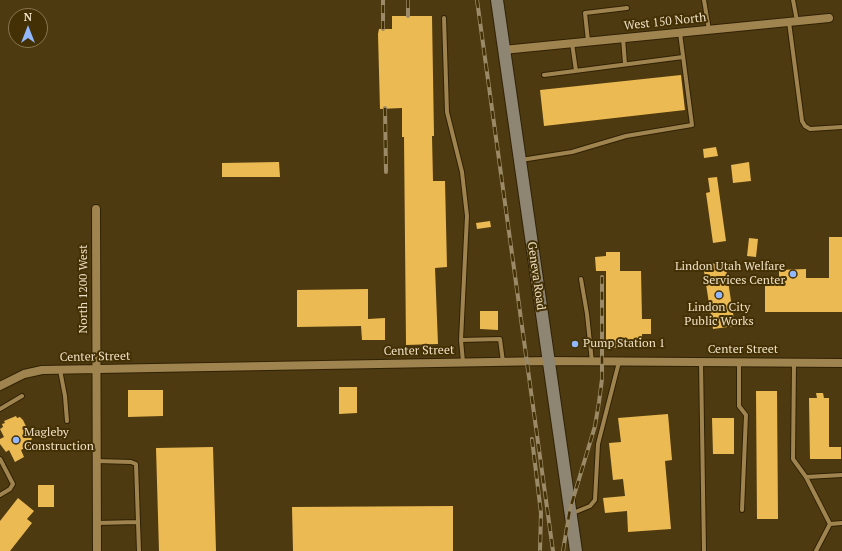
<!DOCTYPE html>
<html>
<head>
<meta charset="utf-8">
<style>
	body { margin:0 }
	#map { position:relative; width:842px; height:551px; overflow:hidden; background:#4e3a10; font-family:"PT Serif",serif }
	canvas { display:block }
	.north { position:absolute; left:8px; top:8px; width:40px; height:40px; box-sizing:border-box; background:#433004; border:1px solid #887651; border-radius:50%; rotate:0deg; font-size:11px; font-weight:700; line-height:16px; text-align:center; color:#efe0c5 }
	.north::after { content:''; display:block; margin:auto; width:14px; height:18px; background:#92b7fd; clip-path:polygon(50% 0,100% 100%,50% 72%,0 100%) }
</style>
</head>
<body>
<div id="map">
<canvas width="842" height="551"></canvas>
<div class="north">N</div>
</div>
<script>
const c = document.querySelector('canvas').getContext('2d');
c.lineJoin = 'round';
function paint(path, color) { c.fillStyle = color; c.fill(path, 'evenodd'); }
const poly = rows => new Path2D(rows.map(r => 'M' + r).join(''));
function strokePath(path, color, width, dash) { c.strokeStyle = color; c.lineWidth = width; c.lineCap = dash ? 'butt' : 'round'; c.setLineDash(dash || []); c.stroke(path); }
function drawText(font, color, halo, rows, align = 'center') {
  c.font = font + ' "PT Serif",serif'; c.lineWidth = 4; c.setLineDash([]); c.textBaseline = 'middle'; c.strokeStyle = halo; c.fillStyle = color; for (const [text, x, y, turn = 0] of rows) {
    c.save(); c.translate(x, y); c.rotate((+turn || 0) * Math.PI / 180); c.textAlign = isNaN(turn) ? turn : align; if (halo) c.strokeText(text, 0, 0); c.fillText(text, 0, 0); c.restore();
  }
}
paint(poly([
	[392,16,432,16,434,136,432,136,433,181,445,181,447,267,435,268,438,344,406,345,404,137,402,137,402,108,380,109,378,34,379,29,392,29],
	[681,75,685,110,544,126,540,90],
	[716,147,718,156,704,158,703,149],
	[279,162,280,177,222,177,222,163],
	[749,162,751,181,733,183,731,165],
	[717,177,726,241,713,243,706,193,710,192,708,178],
	[490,221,491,227,477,229,476,223],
	[829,237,842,237,842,312,765,312,765,280,779,280,779,270,806,269,806,278,829,278],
	[749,238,758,239,756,257,747,256],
	[606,252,620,252,620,271,641,271,642,319,651,319,651,334,642,334,642,347,606,348,606,271,596,271,595,257,606,256],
	[725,262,735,326,713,329,703,265],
	[368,289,368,319,385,318,385,340,362,340,361,326,297,327,297,290],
	[480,311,498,311,498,330,480,329],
	[339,387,357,387,357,413,339,414],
	[128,390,163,390,163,416,128,417],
	[756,391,777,391,778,519,757,519],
	[816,393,823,393,824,398,829,398,829,447,841,447,841,459,810,459,809,398,817,398],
	[668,414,672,460,665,461,671,529,628,532,627,511,605,513,603,498,625,496,623,479,613,480,609,443,621,442,618,418],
	[16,416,17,418,20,417,23,420,32,439,31,440,32,444,21,450,24,457,15,462,9,450,6,452,0,444,0,439,4,437,0,429,3,427,2,424,5,423,4,421],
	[712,418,734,418,734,454,713,454],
	[213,447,216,551,159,551,156,448],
	[38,485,54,485,54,507,38,507],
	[18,498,34,511,27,519,32,523,10,551,0,551,0,521],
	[453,506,453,551,293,551,292,507]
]), '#ecba53');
const service = poly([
	[704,0,709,30],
	[793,0,797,21],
	[444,18,447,112,462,172,467,216,461,340,463,362],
	[789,22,802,121,805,126,810,129,842,127],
	[623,38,625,64],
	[588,41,585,13,627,8],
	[572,43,576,71],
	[544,75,683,57],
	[521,160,572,152,626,136,692,125,680,33],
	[581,279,587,314,592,362],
	[461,340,500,339,503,362],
	[701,362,704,551],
	[739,362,739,406,746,415,742,510],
	[794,363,793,459,806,477,842,475],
	[60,370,65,396,67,421],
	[0,409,22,396],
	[0,459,13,484,10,489,0,495],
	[97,461,131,462,136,464,139,551],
	[806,477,830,524],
	[573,513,590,506,595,500,598,444,619,362],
	[97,523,138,522],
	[816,551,830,524,842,523]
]);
const minor = poly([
	[503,50,829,18],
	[96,209,97,551],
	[0,386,24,374,42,370,548,361,842,363]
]);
const secondary = poly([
	[497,0,576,551]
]);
strokePath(service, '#302205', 6);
strokePath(minor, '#302205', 10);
strokePath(secondary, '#302205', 14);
strokePath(service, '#a0844f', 4);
strokePath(minor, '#a0844f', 8);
strokePath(secondary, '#8e8573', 12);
const rail = poly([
	[408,0,408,16],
	[477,0,553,551],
	[383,29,383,0],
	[385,108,386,172],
	[532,439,541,513,540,551],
	[563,551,570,509,595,426,599,402,602,379,602,277]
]);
strokePath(rail, '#9b8a67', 4);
strokePath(rail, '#433004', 2.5, [8]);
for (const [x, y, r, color] of [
	[793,274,4,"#92b7fd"],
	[719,295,4,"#92b7fd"],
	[575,344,4,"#92b7fd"],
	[16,440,4,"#92b7fd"]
]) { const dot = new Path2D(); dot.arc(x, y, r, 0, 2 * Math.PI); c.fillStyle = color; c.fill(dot); strokePath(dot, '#433004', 1.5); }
drawText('12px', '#efe0c5', '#433004', [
	["West 150 North",665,22,-6],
	["Geneva Road",536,276,82],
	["North 1200 West",84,289,-90],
	["Center Street",743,350],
	["Center Street",419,351,-1],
	["Center Street",95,357,-1]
]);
drawText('12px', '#efe0c5', '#433004', [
	["Lindon Utah Welfare",785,267,"right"],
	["Services Center",785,281,"right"],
	["Lindon City",719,308,"center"],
	["Public Works",719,322,"center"],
	["Pump Station 1",583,344],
	["Magleby",24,433],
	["Construction",24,447]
], 'left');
</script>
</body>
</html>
